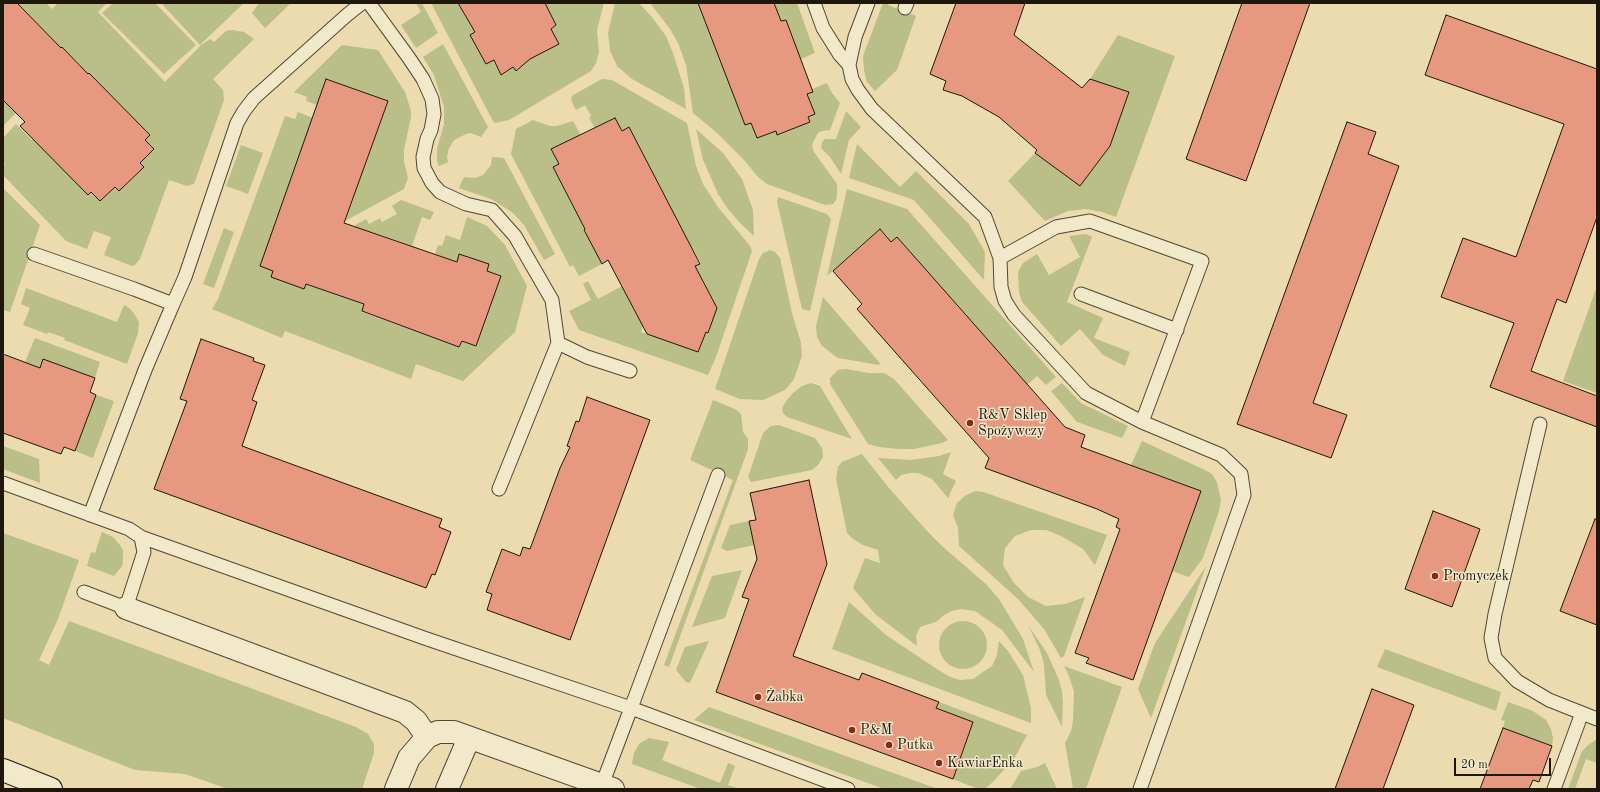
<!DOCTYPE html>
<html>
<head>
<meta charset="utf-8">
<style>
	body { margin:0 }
	#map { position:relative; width:1600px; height:792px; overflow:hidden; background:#ebdbae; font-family:"Old Standard TT",serif }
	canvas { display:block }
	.frame { position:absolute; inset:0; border:4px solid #1f160c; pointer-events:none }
	.scale { position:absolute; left:1454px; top:758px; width:97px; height:18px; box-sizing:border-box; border:2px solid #1f160c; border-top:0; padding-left:5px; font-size:12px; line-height:14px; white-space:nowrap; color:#1f160c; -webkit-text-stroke:3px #f2e8ca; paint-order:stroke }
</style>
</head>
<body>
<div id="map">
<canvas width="1600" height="792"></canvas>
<div class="frame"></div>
<div class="scale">20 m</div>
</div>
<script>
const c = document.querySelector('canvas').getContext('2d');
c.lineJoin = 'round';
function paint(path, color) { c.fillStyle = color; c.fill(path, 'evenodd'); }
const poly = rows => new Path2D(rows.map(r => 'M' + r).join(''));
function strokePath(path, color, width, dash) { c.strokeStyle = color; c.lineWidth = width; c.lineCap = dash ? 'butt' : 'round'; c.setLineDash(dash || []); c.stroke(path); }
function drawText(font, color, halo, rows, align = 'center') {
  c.font = font + ' "Old Standard TT",serif'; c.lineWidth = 3; c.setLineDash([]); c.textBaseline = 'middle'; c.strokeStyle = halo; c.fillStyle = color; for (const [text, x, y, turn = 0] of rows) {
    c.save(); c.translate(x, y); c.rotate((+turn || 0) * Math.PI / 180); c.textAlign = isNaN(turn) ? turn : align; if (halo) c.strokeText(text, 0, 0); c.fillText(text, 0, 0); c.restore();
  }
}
paint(poly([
	[17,3,46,3,52,9,58,3,107,3,98,12,165,82,201,45,210,39,214,42,226,31,232,30,244,32,254,39,213,79,223,90,224,100,194,184,187,186,169,180,140,259,135,265,132,266,104,255,111,237,94,231,87,249,66,241,3,175,3,167,5,164,3,162,3,138,16,124,32,140,35,137,91,192,115,187,120,190,144,167,140,163,154,149,145,140,149,135,89,73,83,78,78,63,62,47,58,52,37,24],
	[113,3,155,3,196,45,164,74,102,13],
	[161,3,244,3,200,45],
	[259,3,291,3,265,28,252,13],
	[416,3,422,3,438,33,416,48,401,25,421,12],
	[431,3,458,3,475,32,470,35,486,64,494,60,501,75,513,67,516,71,530,59,551,29,556,25,548,9,537,3,604,3,597,30,599,52,596,63,591,71,509,120,494,123],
	[615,3,639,3,651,16,666,36,673,53,684,88,686,109,632,79,617,66,610,51,608,33],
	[650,3,698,3,745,125,751,123,757,138,776,131,778,135,810,122,808,117,815,114,807,94,813,92,812,89,827,83,832,93,840,103,830,130,822,131,818,133,814,140,812,146,814,152,837,184,837,196,836,200,833,204,825,205,767,184,758,177,744,160,717,133,693,113,686,65,678,43,670,29],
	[774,3,797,3,815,53,794,62,797,49,786,20,781,21],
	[883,3,888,3,888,5,916,16,897,70,875,91,867,82,864,70,863,56],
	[1118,35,1175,56,1116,217,1102,212,1085,209,1068,211,1045,221,1008,181,1035,153,1081,185,1110,146,1129,92,1090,79],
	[443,44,488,127,481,137,471,133,466,134,454,140,449,148,447,157,448,162,439,166,437,161,437,149,444,124,444,107,434,75,423,57],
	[342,45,378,50,405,92,411,111,411,117,404,150,404,162,408,178,404,189,345,221,354,197,348,194,358,167,364,169,388,101,327,79,317,105,306,101,307,97,294,92],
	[602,79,612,80,687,123,696,166,703,184,718,207,750,246,752,251,716,357,708,375,579,330,569,311,591,300,583,284,588,281,598,299,622,286,643,326,641,332,698,352,706,332,709,333,716,306,695,266,701,263,693,249,686,252,649,166,629,128,622,131,615,118,595,128,589,118,591,116,585,105,576,110,572,102,571,98,573,95],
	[3,100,16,113,3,126],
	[846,111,861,127,849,140,841,174,830,157,821,148,822,142,825,139,836,139],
	[298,112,313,118,271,277,304,289,306,284,364,304,362,312,459,347,462,341,476,346,501,276,487,271,489,264,460,254,457,262,435,254,438,245,442,246,446,235,460,240,467,217,487,226,505,245,527,286,515,332,463,381,416,364,411,379,285,331,282,338,212,309,218,299,285,116,295,119],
	[533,120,550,126,557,126,573,121,582,137,575,141,573,138,551,150,559,164,553,167,573,206,591,225,584,230,602,264,579,276,573,265,570,267,511,154,516,129],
	[696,129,723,153,742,179,753,210,754,236,740,223,728,209,718,194,703,160],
	[857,144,900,187,916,171,969,224,985,252,984,280,914,200,849,178],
	[241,145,263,153,248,194,226,186],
	[492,157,504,158,555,254,544,260,524,225,512,212,491,199,459,188,464,177,475,178,483,175,491,165],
	[3,188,40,225,10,312,3,310],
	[847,189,907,209,1056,377,1046,385,1037,376,1027,385,897,237,891,242,880,229,827,276],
	[778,197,827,214,831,219,810,311,802,309,777,202],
	[401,200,434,212,430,220,422,217,412,246,372,232,353,231,355,225,366,219,369,224,380,218,382,222,397,214,392,206],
	[224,228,234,232,214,288,203,284],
	[1086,234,1092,237,1067,302,1103,318,1094,338,1130,352,1125,366,1103,355,1080,329,1061,346,1022,302,1019,292,1018,272,1023,263,1037,254,1049,275,1080,257,1069,236],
	[770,250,775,252,780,258,792,313,801,343,802,356,794,379,785,390,763,400,740,399,715,389,759,259,763,253],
	[1597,286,1597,393,1563,381],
	[26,288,117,322,124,305,128,307,133,312,139,322,138,333,127,364,64,340,65,338,48,332,47,334,23,325,30,308,21,304],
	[823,297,880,363,879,365,838,358,822,346,817,337,816,326],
	[35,338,100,362,95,378,43,360,40,368,25,362],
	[846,369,869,373,884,373,894,379,948,440,942,443,914,449,898,449,879,447,868,444,830,384,830,378,838,370],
	[811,383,820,386,852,439,787,417,783,413,782,408,787,400,793,393,802,386],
	[1062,383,1081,403,1128,426,1122,438,1077,422,1051,391],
	[96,395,114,401,93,458,75,451],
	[713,400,735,409,741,414,743,432,748,439,748,449,669,667,664,665,733,480,690,460],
	[779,425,815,438,822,448,823,457,818,465,812,470,751,482,748,477,763,433,771,426],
	[1142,441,1205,470,1212,474,1217,482,1221,500,1219,511,1203,558,1189,577,1172,571,1201,491,1131,465],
	[3,446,39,459,40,483,3,469],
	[951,452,943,474,956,481,948,498,932,479,918,473,909,473,901,475,896,480,878,458,911,460,939,456],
	[862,454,889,488,928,532,942,546,987,585,999,599,1023,639,1034,672,1002,630,975,611,961,609,952,611,944,615,936,622,920,627,916,636,917,646,875,614,863,600,853,588,865,558,880,563,878,550,863,545,853,539,847,533,836,479,838,467,842,462],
	[976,491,983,492,1107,535,1095,565,1083,549,1061,536,1046,530,1031,530,1015,536,1005,548,1003,565,1014,583,1028,597,1046,606,1065,604,1085,597,1064,656,1061,658,1044,629,1018,599,959,546,958,528,953,515,957,503,966,495],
	[749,521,754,545,727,551,721,548,730,525],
	[102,532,113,537,120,545,123,550,123,561,122,566,114,576,87,566,91,552,95,553],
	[3,533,79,560,58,619,39,660,49,665,69,621,356,727,368,734,374,744,374,753,362,789,228,789,185,774,135,770,3,718],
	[1206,566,1151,718,1138,689,1155,643],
	[742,570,725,618,692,627,712,576],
	[849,602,886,635,940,671,950,677,960,680,973,679,992,666,997,655,999,641,1008,651,1023,675,1031,708,1031,723,832,649],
	'939 645a24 24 0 1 1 48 0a24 24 0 1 1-48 0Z',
	[1028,625,1047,653,1059,680,1062,691,1063,702,1062,727,1046,695,1044,664,1040,650],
	[709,641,690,683,686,682,676,670,685,647],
	[1385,649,1501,692,1496,711,1377,667],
	[1064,666,1122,687,1086,789,1073,789,1065,743,1071,731,1073,721,1074,692,1069,676],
	[939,702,1027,735,1015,757,994,781,985,789,978,789,953,779,973,722,936,708],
	[1508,702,1533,711,1546,720,1551,729,1553,738,1552,746,1503,728,1505,721,1501,720],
	[709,707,938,789,884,789,694,720],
	[649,738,669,742,662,760,720,783,728,763,735,766,728,785,739,789,701,789,632,764,634,753,639,744],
	[1597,739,1597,763,1586,759,1575,789,1568,789,1582,751,1588,745],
	[1045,763,1057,789,1010,789,1021,771,1037,767]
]), '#babf88');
const building = poly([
	[3,3,17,3,61,48,62,47,88,74,89,73,150,135,145,140,154,149,140,163,144,167,119,191,115,187,100,201,91,192,88,195,20,126,25,122,3,100,3,3],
	[458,3,545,3,556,25,551,29,559,44,530,59,516,71,513,67,501,75,494,60,486,64,470,35,475,32,458,3],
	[698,3,774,3,781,21,786,20,813,92,807,94,815,114,808,117,810,122,777,135,776,131,757,138,751,123,745,125,698,3],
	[956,3,1025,3,1014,35,1082,88,1090,79,1129,92,1110,146,1080,186,1035,153,1037,150,999,117,962,96,943,90,946,81,930,74,956,3],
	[1242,3,1310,3,1246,181,1186,159,1242,3],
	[1446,15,1597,69,1597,217,1566,303,1557,299,1531,371,1597,396,1597,427,1490,387,1514,323,1441,297,1463,238,1516,257,1564,124,1425,75,1446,15],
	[326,79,388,101,344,223,457,262,459,254,489,264,487,271,501,276,476,346,462,341,459,347,362,311,364,304,306,284,304,289,271,277,273,271,260,266,326,79],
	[615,118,622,131,629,127,700,264,695,266,717,308,708,333,706,332,698,352,647,334,608,260,602,264,584,230,585,229,553,167,559,164,551,149,615,118],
	[1347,122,1376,132,1368,154,1399,166,1313,403,1347,415,1331,458,1237,424,1347,122],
	[880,229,891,242,897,237,1065,427,1085,435,1081,447,1201,491,1133,680,1086,663,1089,658,1075,653,1120,529,1116,527,1119,519,1097,509,985,468,989,458,857,309,862,304,833,271,880,229],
	[201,339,254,358,253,361,265,365,252,400,257,402,242,446,442,519,439,527,451,532,435,575,432,574,426,588,154,489,187,401,180,399,201,339],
	[3,354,40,368,43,359,95,378,90,392,96,395,75,451,64,447,61,454,3,433,3,354],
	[587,397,650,420,570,640,487,610,492,594,486,592,502,549,520,556,523,547,530,549,560,468,570,447,567,446,576,421,579,422,587,397],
	[809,480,827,564,793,656,859,680,862,673,939,702,936,708,973,722,953,779,716,692,749,599,742,597,757,559,749,521,756,520,750,493,809,480],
	[1433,511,1480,529,1452,607,1405,589,1433,511],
	[1595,519,1597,520,1597,625,1560,611,1595,519],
	[1372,689,1414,705,1383,789,1335,789,1372,689],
	[1503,728,1552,746,1539,782,1533,780,1529,789,1480,789,1503,728]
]);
paint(building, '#e6997f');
strokePath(building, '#1f160c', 1);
const lane = poly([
	[369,3,409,58,423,79,432,99,434,114,431,130,427,139,423,157,424,168,432,183,440,192,466,204,492,210,515,236,552,300,558,343,499,489],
	[814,3,823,28,840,55,849,65],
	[868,3,855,37,849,65,852,79,858,90,872,109,985,217,1000,258],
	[905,8,907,3],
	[34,254,134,289,173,304,185,277,237,123,244,111,254,98,347,15,362,3],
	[1081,294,1177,330],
	[558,343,587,357,630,371],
	[1540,424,1495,614,1491,638,1495,658,1517,681,1549,700,1597,719],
	[3,483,129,529,141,537,144,552,126,608,84,592],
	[90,515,145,370,173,304],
	[141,537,427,639,631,708,718,475],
	[602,785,631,708,848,789],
	[1140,789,1244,495,1241,474,1221,455,1142,422,1086,393,1014,315,1005,301,1001,287,1000,258,1056,227,1090,221,1202,261,1142,422],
	[1554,789,1582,713]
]);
const street = poly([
	[126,608,405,712,416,721,427,737],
	[396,789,409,758,427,737,438,732,454,732,613,789],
	[447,789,469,738]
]);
const secondary = poly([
	[3,770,51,789]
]);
strokePath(lane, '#524734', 15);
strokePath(street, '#524734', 24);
strokePath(secondary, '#1f160c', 24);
strokePath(lane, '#f2e8ca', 13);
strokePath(street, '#f2e8ca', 22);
strokePath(secondary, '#f2e8ca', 22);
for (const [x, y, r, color] of [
	[970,423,4,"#8f2418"],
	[1435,576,4,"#8f2418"],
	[758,697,4,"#8f2418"],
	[852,730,4,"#8f2418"],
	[889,745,4,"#8f2418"],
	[939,763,4,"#8f2418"]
]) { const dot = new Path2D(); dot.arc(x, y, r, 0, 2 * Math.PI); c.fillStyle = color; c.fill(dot); strokePath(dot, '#f2e8ca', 1.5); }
drawText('14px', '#1f160c', '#f2e8ca', [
	["R&V Sklep",978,415],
	["Spożywczy",978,431],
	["Promyczek",1443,576],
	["Żabka",766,697],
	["P&M",860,730],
	["Putka",897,745],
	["KawiarEnka",947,763]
], 'left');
</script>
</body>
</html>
